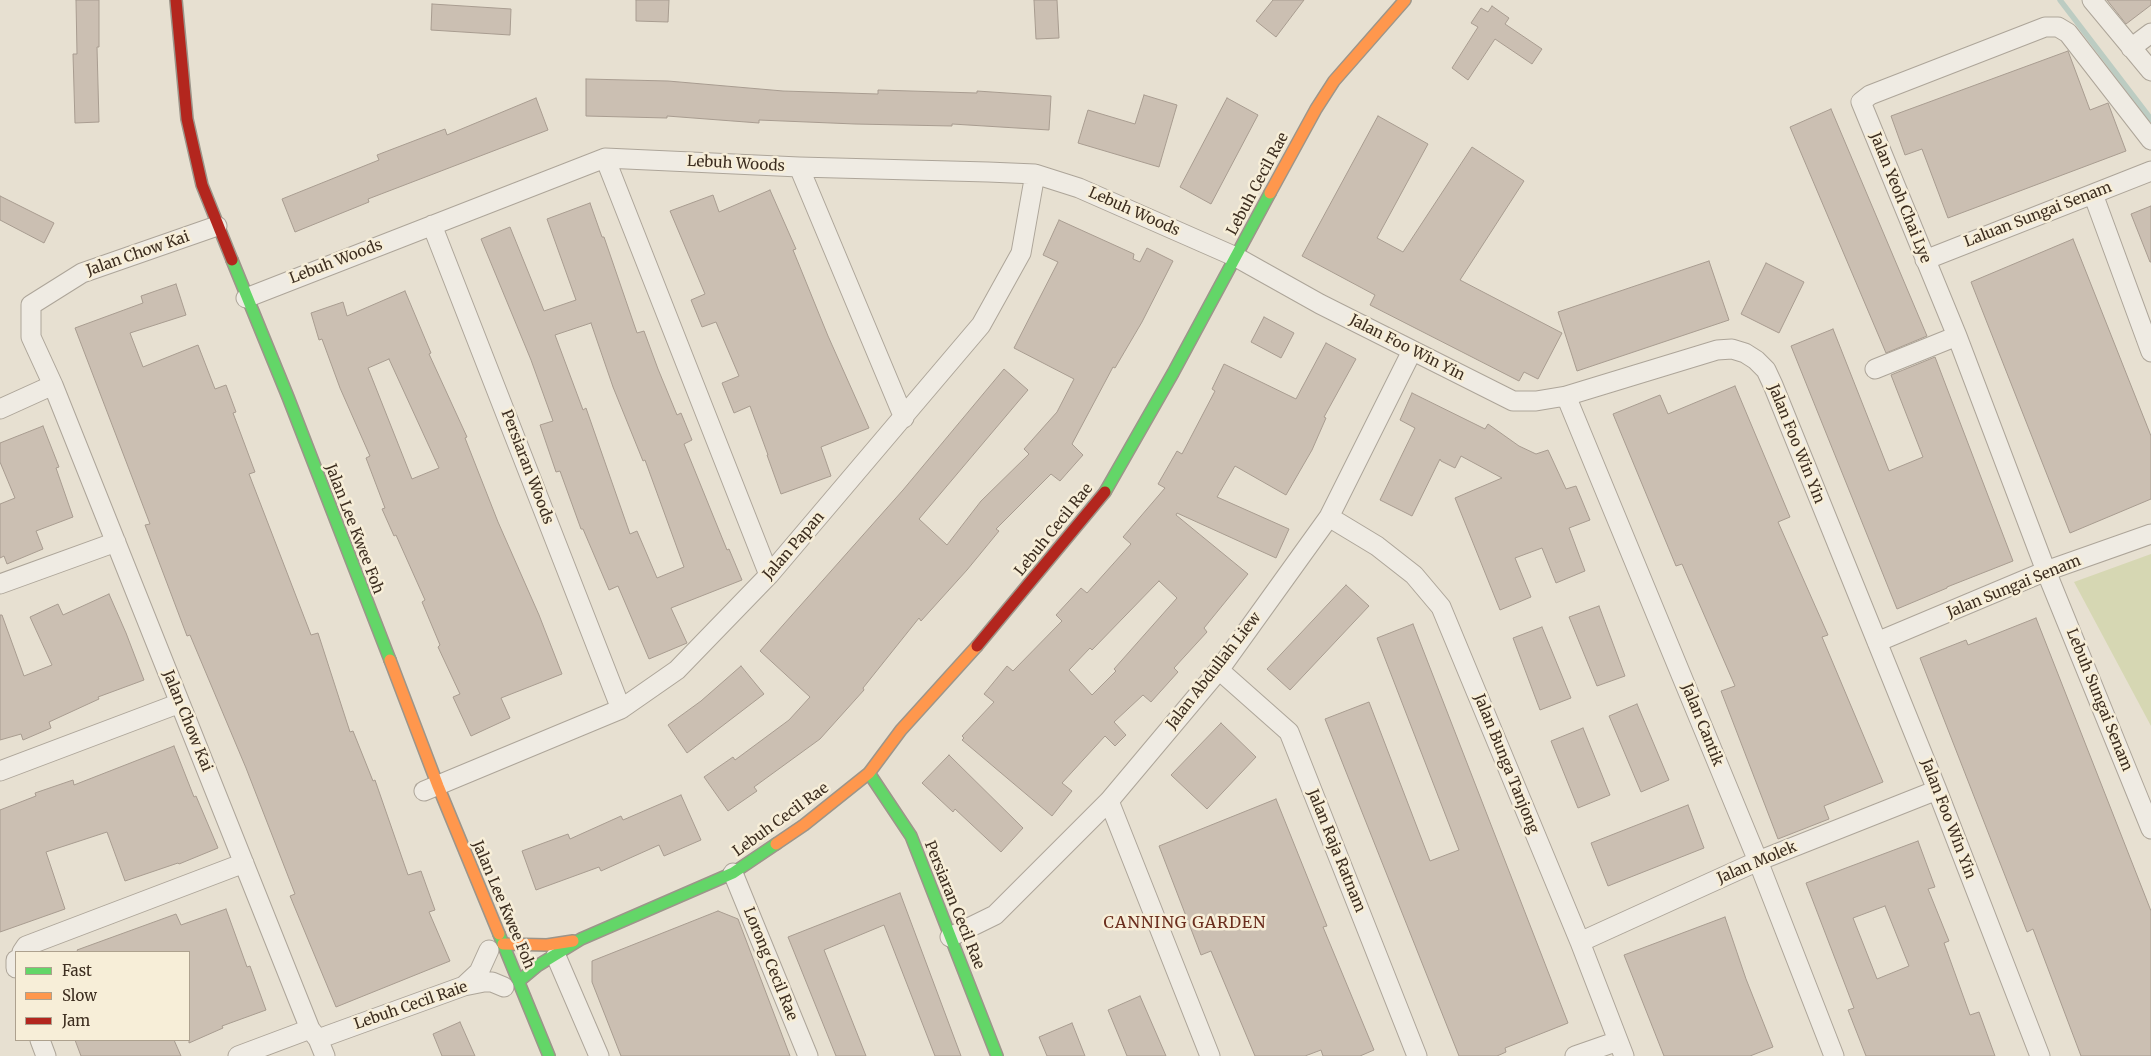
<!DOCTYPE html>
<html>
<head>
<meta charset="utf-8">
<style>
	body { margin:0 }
	#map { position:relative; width:2151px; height:1056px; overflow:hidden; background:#e7e0d1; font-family:Merriweather,serif }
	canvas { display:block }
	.legend { position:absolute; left:15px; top:951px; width:175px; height:90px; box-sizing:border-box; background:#f7eed8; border:1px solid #ada18e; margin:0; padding:6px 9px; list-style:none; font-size:15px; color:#3d2e20 }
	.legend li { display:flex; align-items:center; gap:10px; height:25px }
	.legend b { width:25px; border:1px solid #ada18e }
</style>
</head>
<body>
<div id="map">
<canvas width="2151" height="1056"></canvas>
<ul class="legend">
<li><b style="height:6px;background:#63d668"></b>Fast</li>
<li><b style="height:6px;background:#ff974d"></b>Slow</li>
<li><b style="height:6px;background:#b3261e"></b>Jam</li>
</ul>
</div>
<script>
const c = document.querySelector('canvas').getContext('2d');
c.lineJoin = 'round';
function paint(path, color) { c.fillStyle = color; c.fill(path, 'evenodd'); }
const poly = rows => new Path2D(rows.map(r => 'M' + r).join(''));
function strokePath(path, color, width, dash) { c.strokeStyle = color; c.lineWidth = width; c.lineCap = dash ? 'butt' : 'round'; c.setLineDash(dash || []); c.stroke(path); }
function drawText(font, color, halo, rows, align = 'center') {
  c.font = font + ' Merriweather,serif'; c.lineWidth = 5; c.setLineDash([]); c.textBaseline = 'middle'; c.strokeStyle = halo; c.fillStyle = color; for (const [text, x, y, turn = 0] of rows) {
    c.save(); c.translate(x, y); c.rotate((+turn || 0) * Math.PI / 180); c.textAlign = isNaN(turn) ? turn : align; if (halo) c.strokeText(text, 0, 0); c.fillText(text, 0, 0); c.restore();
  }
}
paint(poly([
	[2151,554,2151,726,2074,582]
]), '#d6d7b3');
strokePath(poly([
	[2060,0,2151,119]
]), '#bcccc2', 5.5);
const building = poly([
	[76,0,99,0,99,47,97,47,99,122,75,123,73,54,77,54,76,0],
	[636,0,669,0,668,22,636,21,636,0],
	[1034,0,1057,0,1059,38,1036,39,1034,0],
	[1273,0,1304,0,1276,37,1256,21,1273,0],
	[2107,0,2151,0,2151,5,2126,24,2107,0],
	[432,4,511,9,510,35,431,30,432,4],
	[1492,6,1509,18,1505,24,1542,49,1532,64,1495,39,1468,80,1452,68,1478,27,1471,23,1481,8,1488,12,1492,6],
	[2068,51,2090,110,2108,103,2126,151,1948,218,1922,149,1905,155,1891,116,2068,51],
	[586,79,668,81,783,91,878,94,878,90,977,93,977,91,1051,96,1049,130,952,124,952,126,855,124,759,120,759,123,667,116,667,118,586,116,586,79],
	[1144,95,1177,105,1159,167,1078,143,1088,110,1135,124,1144,95],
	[536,98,548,130,368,199,369,202,295,232,282,199,379,160,377,155,445,129,447,135,536,98],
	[1227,98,1258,115,1211,204,1180,187,1227,98],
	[1831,109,1927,336,1886,353,1790,127,1831,109],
	[1378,116,1428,144,1377,238,1403,252,1472,147,1524,181,1460,280,1562,333,1538,379,1524,372,1519,381,1370,305,1375,295,1302,256,1378,116],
	[770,190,796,249,793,250,828,336,869,428,821,447,831,476,781,494,767,455,768,455,750,406,734,413,722,383,739,376,716,322,702,327,691,300,705,294,670,211,713,195,719,212,770,190],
	[0,196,54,223,44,243,0,220,0,196],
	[590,203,602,237,604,237,637,333,644,331,658,369,677,415,681,413,692,440,684,444,727,550,729,549,742,580,671,608,687,643,649,659,618,586,609,590,583,529,581,529,560,471,556,472,540,425,553,421,531,360,481,239,510,227,544,311,576,300,547,219,590,203],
	[591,323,613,387,643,461,645,460,684,567,657,578,637,531,630,534,586,408,583,410,555,335,591,323],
	[2151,206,2151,262,2150,262,2131,214,2151,206],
	[1059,220,1134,254,1133,259,1140,262,1147,248,1173,261,1142,322,1115,368,1113,367,1072,444,1083,455,1060,481,1051,474,996,529,999,531,967,570,921,621,919,618,863,688,864,690,820,739,754,787,757,791,728,811,704,777,733,757,735,760,789,720,810,697,760,651,903,490,1004,369,1028,390,919,519,947,545,981,501,1029,454,1024,449,1057,412,1074,379,1014,348,1058,262,1043,255,1059,220],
	[2073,239,2151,436,2151,499,2070,533,1971,282,2073,239],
	[1709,261,1729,320,1577,371,1558,312,1709,261],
	[1766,263,1804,282,1779,333,1741,314,1766,263],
	[176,284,186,315,130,333,143,367,198,345,215,389,226,385,236,412,233,413,255,472,249,474,311,635,318,633,350,732,353,731,373,781,375,780,408,875,421,871,435,910,429,912,450,961,336,1007,290,896,295,894,246,768,190,635,187,636,145,525,150,524,75,328,143,303,141,296,176,284],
	[405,291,431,353,429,354,467,437,465,438,498,522,539,615,562,674,501,698,510,718,471,736,453,697,460,694,438,647,440,645,422,602,425,600,396,535,394,536,382,509,385,508,366,458,370,456,340,388,322,339,319,340,311,313,343,302,347,316,405,291],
	[389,359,439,468,412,479,368,368,389,359],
	[1264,317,1294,333,1281,358,1251,342,1264,317],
	[1833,329,1889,471,1923,457,1891,375,1935,357,2013,561,1947,587,1947,588,1897,609,1791,346,1833,329],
	[1326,343,1356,359,1324,417,1326,418,1312,450,1286,495,1235,466,1217,497,1289,529,1276,558,1177,513,1176,515,1248,574,1204,628,1207,632,1174,668,1178,672,1151,702,1143,695,1114,722,1126,735,1115,746,1105,736,1062,783,1072,791,1052,816,962,740,964,738,962,736,994,702,984,694,1007,666,1013,671,1062,621,1056,615,1081,588,1087,593,1131,544,1123,537,1165,488,1158,484,1177,451,1182,454,1215,391,1212,389,1224,364,1296,399,1326,343],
	[1159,581,1177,598,1114,669,1116,671,1092,695,1069,670,1090,648,1092,650,1159,581],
	[1735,386,1790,517,1778,522,1828,635,1822,637,1883,782,1824,806,1829,819,1778,839,1721,691,1735,686,1682,564,1676,566,1613,414,1660,395,1668,414,1735,386],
	[1412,393,1485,429,1488,424,1519,446,1536,454,1548,450,1566,489,1576,486,1590,520,1569,528,1585,571,1556,583,1542,548,1515,558,1531,597,1500,610,1455,498,1502,478,1461,456,1455,468,1441,461,1440,459,1412,516,1380,500,1415,428,1400,420,1412,393],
	[43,426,59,467,56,468,73,517,36,531,43,549,7,564,4,556,0,558,0,504,15,498,0,462,0,443,43,426],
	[1346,585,1369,606,1290,690,1267,669,1346,585],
	[109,594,126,633,144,680,98,697,99,699,49,722,51,728,23,740,21,734,0,740,0,615,2,615,24,676,52,665,30,617,58,604,63,615,109,594],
	[1599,606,1625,676,1597,686,1569,617,1599,606],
	[2036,618,2151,911,2151,1056,2081,1056,2033,929,2027,932,1920,658,1966,640,1968,645,2036,618],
	[1413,624,1568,1023,1505,1048,1506,1052,1497,1056,1459,1056,1325,719,1369,702,1430,861,1459,850,1377,638,1413,624],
	[1542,627,1571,698,1540,710,1513,638,1542,627],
	[741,666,764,694,687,753,668,725,701,701,741,666],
	[1637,704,1669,780,1641,792,1609,716,1637,704],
	[1221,723,1256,757,1207,809,1171,775,1221,723],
	[1583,728,1610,795,1578,808,1551,741,1583,728],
	[174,746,194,797,196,796,218,848,179,864,178,863,125,881,107,832,46,852,65,909,0,932,0,810,36,796,35,793,73,780,74,785,174,746],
	[949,755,1023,828,1001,852,955,809,953,812,922,783,949,755],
	[681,795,701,840,664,856,659,845,601,871,599,867,536,890,522,851,568,834,570,839,621,816,623,820,681,795],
	[1276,799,1327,926,1323,927,1374,1050,1360,1056,1323,1056,1321,1050,1305,1056,1255,1056,1211,951,1201,955,1159,846,1276,799],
	[1688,805,1704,848,1608,886,1591,843,1688,805],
	[1918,841,1935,887,1928,889,1949,941,1944,943,1970,1015,1979,1012,1995,1056,1866,1056,1848,1010,1854,1008,1806,883,1918,841],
	[1885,906,1909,966,1877,979,1853,918,1885,906],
	[900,893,961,1056,935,1056,884,925,824,950,866,1056,836,1056,788,937,900,893],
	[226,909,247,967,250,966,266,1010,222,1026,223,1028,189,1043,189,952,78,952,77,950,176,914,181,925,226,909],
	[718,911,738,919,790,1056,621,1056,592,982,592,961,718,911],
	[1725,917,1746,979,1773,1047,1750,1056,1664,1056,1624,955,1725,917],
	[1140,996,1166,1056,1127,1056,1108,1010,1140,996],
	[460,1022,475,1056,442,1056,433,1034,460,1022],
	[1072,1023,1085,1056,1047,1056,1039,1037,1072,1023],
	[75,1040,174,1040,181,1056,81,1056,75,1040]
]);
paint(building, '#cbbfb2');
strokePath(building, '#a89c90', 1);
const street = poly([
	[2092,0,2151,71],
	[2131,48,2151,33],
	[2151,140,2068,33,2058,27,2045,27,1870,95,1861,102,1957,336,2046,571,2151,829],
	[605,158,769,575],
	[799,167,904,418],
	[2093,194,2151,352],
	[432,225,621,709],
	[217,226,82,273,31,305,31,337,53,385,310,1029,318,1039,325,1056],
	[1925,260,2151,171],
	[246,298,605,158,799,167,988,172,1035,174,1079,188,1236,257,1320,304,1513,401,1536,401,1566,396,1717,350,1732,349,1745,353,1756,360,1766,370,1773,385,1937,790,2040,1056],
	[1875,369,1957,336],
	[1566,396,1758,861,1834,1056],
	[0,409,53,385],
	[1329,517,1377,546,1414,575,1441,607,1580,942,1624,1056],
	[0,584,116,542],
	[1877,642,2046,571,2151,534],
	[1219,670,1289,732,1417,1056],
	[0,771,180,703],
	[424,791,621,709,677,670,769,575,981,325,1021,253,1035,174],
	[1109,801,1210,1056],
	[733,873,808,1056],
	[950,937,995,915,1109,801,1219,670,1329,517,1412,351],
	[1580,942,1758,861,1937,790],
	[22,952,26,946,244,863],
	[556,956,599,1056],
	[16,960,16,968],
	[464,986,479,972,489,950],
	[318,1039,464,986,484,982,492,982,504,987],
	[40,1040,46,1056],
	[238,1056,310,1029],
	[1575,1056,1618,1041]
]);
const fast = poly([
	[232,260,288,397,390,660],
	[1105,492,1173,373,1270,193],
	[869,773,911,836,997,1056],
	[499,934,549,1056],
	[519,981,537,966,581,939,733,873,776,844]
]);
const slow = poly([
	[1270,193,1316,109,1334,81,1405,0],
	[390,660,438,786,499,934],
	[776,844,804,825,869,773,901,730,977,646],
	[503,944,547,945,573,941]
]);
const jam = poly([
	[176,0,187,119,202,185,232,260],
	[977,646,1105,492]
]);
strokePath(street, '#ada599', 21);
strokePath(fast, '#9c958a', 14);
strokePath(slow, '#9c958a', 14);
strokePath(jam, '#9c958a', 14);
strokePath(street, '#efebe3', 19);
strokePath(fast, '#63d668', 11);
strokePath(slow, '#ff974d', 11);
strokePath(jam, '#b3261e', 11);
drawText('15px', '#3d2e20', '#f7eed8', [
	["Lebuh Woods",736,164,3],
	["Lebuh Cecil Rae",1258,184,-62],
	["Jalan Yeoh Chai Lye",1900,198,68],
	["Lebuh Woods",1134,212,24],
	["Laluan Sungai Senam",2038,215,-21],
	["Jalan Chow Kai",138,254,-19],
	["Lebuh Woods",336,262,-21],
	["Jalan Foo Win Yin",1407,348,27],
	["Jalan Foo Win Yin",1796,444,68],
	["Persiaran Woods",527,467,69],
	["Jalan Lee Kwee Foh",354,529,69],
	["Lebuh Cecil Rae",1054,530,-51],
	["Jalan Papan",794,546,-49],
	["Jalan Sungai Senam",2014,587,-22],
	["Jalan Abdullah Liew",1214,671,-52],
	["Lebuh Sungai Senam",2099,700,68],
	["Jalan Chow Kai",187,721,68],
	["Jalan Cantik",1702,725,68],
	["Jalan Bunga Tanjong",1506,764,68],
	["Jalan Foo Win Yin",1948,819,69],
	["Lebuh Cecil Rae",781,820,-36],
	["Jalan Raja Ratnam",1336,851,68],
	["Jalan Molek",1757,863,-23],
	["Jalan Lee Kwee Foh",503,905,67],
	["Persiaran Cecil Rae",954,905,68],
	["Lorong Cecil Rae",770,964,68],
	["Lebuh Cecil Raie",411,1006,-19]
]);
c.letterSpacing = '1px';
drawText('16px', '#6b2e1e', '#f7eed8', [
	["CANNING GARDEN",1185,923]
]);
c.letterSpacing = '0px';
</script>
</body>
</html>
